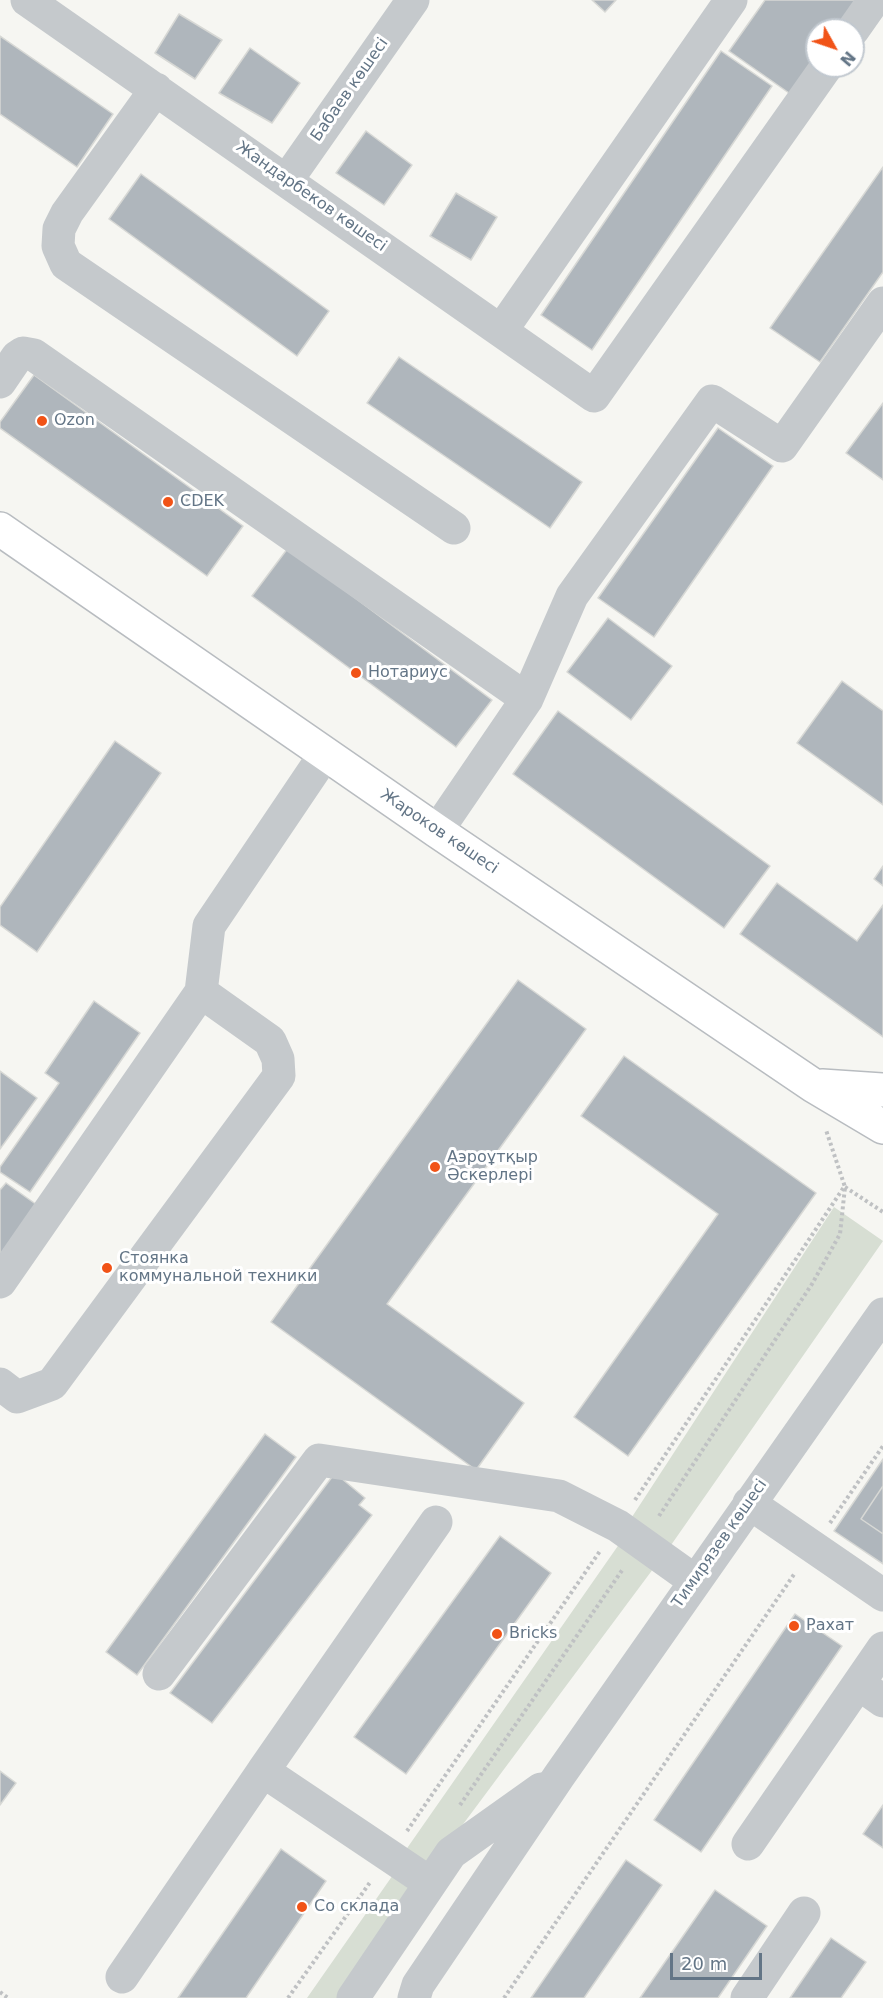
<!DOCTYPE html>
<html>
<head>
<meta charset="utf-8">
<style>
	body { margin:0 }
	#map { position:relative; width:883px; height:1998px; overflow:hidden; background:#f6f6f2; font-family:"DejaVu Sans",sans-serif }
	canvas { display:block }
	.north { position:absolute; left:805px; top:18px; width:60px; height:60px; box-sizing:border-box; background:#fff; border:2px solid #c1c8cf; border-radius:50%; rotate:130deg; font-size:16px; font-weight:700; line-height:24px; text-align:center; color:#637586 }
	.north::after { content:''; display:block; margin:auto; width:21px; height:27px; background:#f15317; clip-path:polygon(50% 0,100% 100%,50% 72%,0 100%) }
	.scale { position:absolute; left:670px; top:1953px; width:92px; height:27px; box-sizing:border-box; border:3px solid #637586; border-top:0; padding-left:8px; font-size:18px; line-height:21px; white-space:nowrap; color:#637586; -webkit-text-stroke:4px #fff; paint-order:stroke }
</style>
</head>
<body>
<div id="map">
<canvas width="883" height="1998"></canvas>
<div class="north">N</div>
<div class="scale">20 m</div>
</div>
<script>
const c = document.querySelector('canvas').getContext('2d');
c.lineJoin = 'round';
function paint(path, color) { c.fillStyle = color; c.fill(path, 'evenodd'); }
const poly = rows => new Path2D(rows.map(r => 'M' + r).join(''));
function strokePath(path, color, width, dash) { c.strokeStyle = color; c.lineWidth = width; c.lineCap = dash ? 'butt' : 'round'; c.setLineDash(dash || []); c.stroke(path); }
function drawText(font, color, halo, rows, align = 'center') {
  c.font = font + ' "DejaVu Sans",sans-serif'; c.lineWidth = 6; c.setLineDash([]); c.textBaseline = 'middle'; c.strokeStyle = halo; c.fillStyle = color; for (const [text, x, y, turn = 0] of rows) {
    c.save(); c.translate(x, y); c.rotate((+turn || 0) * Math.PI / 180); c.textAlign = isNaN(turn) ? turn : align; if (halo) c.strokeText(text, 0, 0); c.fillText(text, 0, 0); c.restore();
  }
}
paint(poly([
	[834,1207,883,1241,669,1548,630,1520],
	[622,1540,656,1565,429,1870,403,1854],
	[395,1872,419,1887,346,1998,307,1998]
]), '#d7ded3');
const building = poly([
	[592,0,616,0,605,12,592,0],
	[765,0,869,0,848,30,817,30,817,66,799,100,729,51,765,0],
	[179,14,222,40,195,79,155,53,179,14],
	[0,36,113,114,77,167,0,114,0,36],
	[250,48,300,83,272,123,219,93,250,48],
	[721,51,772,86,592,350,541,315,721,51],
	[366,131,412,165,384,205,336,173,366,131],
	[883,167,883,272,820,362,770,328,883,167],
	[141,174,329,311,297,356,109,219,141,174],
	[456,193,497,217,471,260,430,236,456,193],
	[399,357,582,482,550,528,367,403,399,357],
	[34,375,243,526,207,576,0,428,0,422,34,375],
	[883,403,883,480,846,453,883,403],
	[718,428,773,466,654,637,598,598,718,428],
	[288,548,492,700,456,747,252,596,288,548],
	[608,618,672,666,631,720,567,672,608,618],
	[842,681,883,711,883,805,797,743,842,681],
	[558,711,770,866,724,928,513,774,558,711],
	[115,741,161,773,37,952,0,925,0,907,115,741],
	[883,866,883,886,874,879,883,866],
	[777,883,857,941,883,905,883,1037,740,934,777,883],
	[518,980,586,1029,387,1304,524,1403,476,1470,271,1322,518,980],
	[94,1001,140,1033,30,1192,0,1172,0,1167,59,1083,45,1073,94,1001],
	[624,1056,816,1193,628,1456,574,1417,718,1214,581,1116,624,1056],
	[0,1071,37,1098,0,1149,0,1071],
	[6,1183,37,1205,0,1255,0,1190,6,1183],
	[265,1434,296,1457,137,1675,106,1652,265,1434],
	[883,1459,883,1486,861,1519,883,1534,883,1564,834,1531,883,1459],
	[335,1473,365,1498,359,1505,372,1515,212,1723,170,1693,335,1473],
	[883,1486,883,1534,861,1519,883,1486],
	[500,1536,551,1573,406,1774,354,1737,500,1536],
	[795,1614,842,1646,701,1852,654,1820,795,1614],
	[0,1771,16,1783,0,1805,0,1771],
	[883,1805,883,1848,863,1834,883,1805],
	[281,1849,326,1881,246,1998,178,1998,281,1849],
	[626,1860,662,1885,584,1998,531,1998,626,1860],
	[715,1890,767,1926,718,1998,640,1998,715,1890],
	[831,1938,866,1962,841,1998,790,1998,831,1938]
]);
paint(building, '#afb6bc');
strokePath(building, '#d7d8d5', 1.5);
const major = poly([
	[0,529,437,831,814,1086,883,1127],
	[822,1086,883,1090]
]);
strokePath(major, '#b8bcc0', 36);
strokePath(poly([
	[845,1187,883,1212],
	[635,1500,844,1187],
	[659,1516,812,1284,840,1234,845,1187,826,1130],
	[830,1523,883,1446],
	[460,1805,623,1569],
	[407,1831,600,1551],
	[0,1992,8,1998],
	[288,1998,371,1881],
	[504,1998,795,1573]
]), '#bfc1c3', 4, [3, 3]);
strokePath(poly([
	[27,0,594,396,827,66],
	[853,30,874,0],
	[156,89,67,213,59,229,58,246,66,264,454,528],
	[287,180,413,0],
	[501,331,731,0],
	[0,382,17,357,23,353,34,355,527,699],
	[437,831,527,699,572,596,712,401,782,446,883,303],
	[0,1282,201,992,209,926,325,754],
	[0,1384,17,1397,52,1384,279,1076,278,1059,270,1041,201,992],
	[749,1503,883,1595],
	[159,1674,319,1460,559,1496,618,1526,695,1581],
	[859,1684,883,1701],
	[748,1844,883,1648],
	[424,1879,263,1771,436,1522],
	[122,1977,263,1771],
	[353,1998,451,1853,541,1789],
	[414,1998,418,1985,559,1776,883,1314],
	[747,1998,804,1913]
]), '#c5c9cc', 33);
strokePath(major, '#fff', 33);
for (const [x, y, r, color] of [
	[42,421,6,"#f15317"],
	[168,502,6,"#f15317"],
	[356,673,6,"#f15317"],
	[435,1167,6,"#f15317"],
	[107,1268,6,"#f15317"],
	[794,1626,6,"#f15317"],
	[497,1634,6,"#f15317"],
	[302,1907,6,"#f15317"]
]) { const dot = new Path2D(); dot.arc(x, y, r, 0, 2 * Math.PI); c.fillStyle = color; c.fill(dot); strokePath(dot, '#fff', 2); }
drawText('16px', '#637586', '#fff', [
	["Бабаев көшесі",350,90,-55],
	["Жандарбеков көшесі",311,197,35],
	["Жароков көшесі",439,832,34],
	["Тимирязев көшесі",720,1544,-55]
]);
drawText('16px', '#637586', '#fff', [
	["Ozon",54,421],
	["CDEK",180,502],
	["Нотариуc",368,673],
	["Аэроұтқыр",447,1158],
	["Әскерлері",447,1176],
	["Стоянка",119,1259],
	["коммунальной техники",119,1277],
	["Рахат",806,1626],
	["Bricks",509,1634],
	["Со склада",314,1907]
], 'left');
</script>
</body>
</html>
